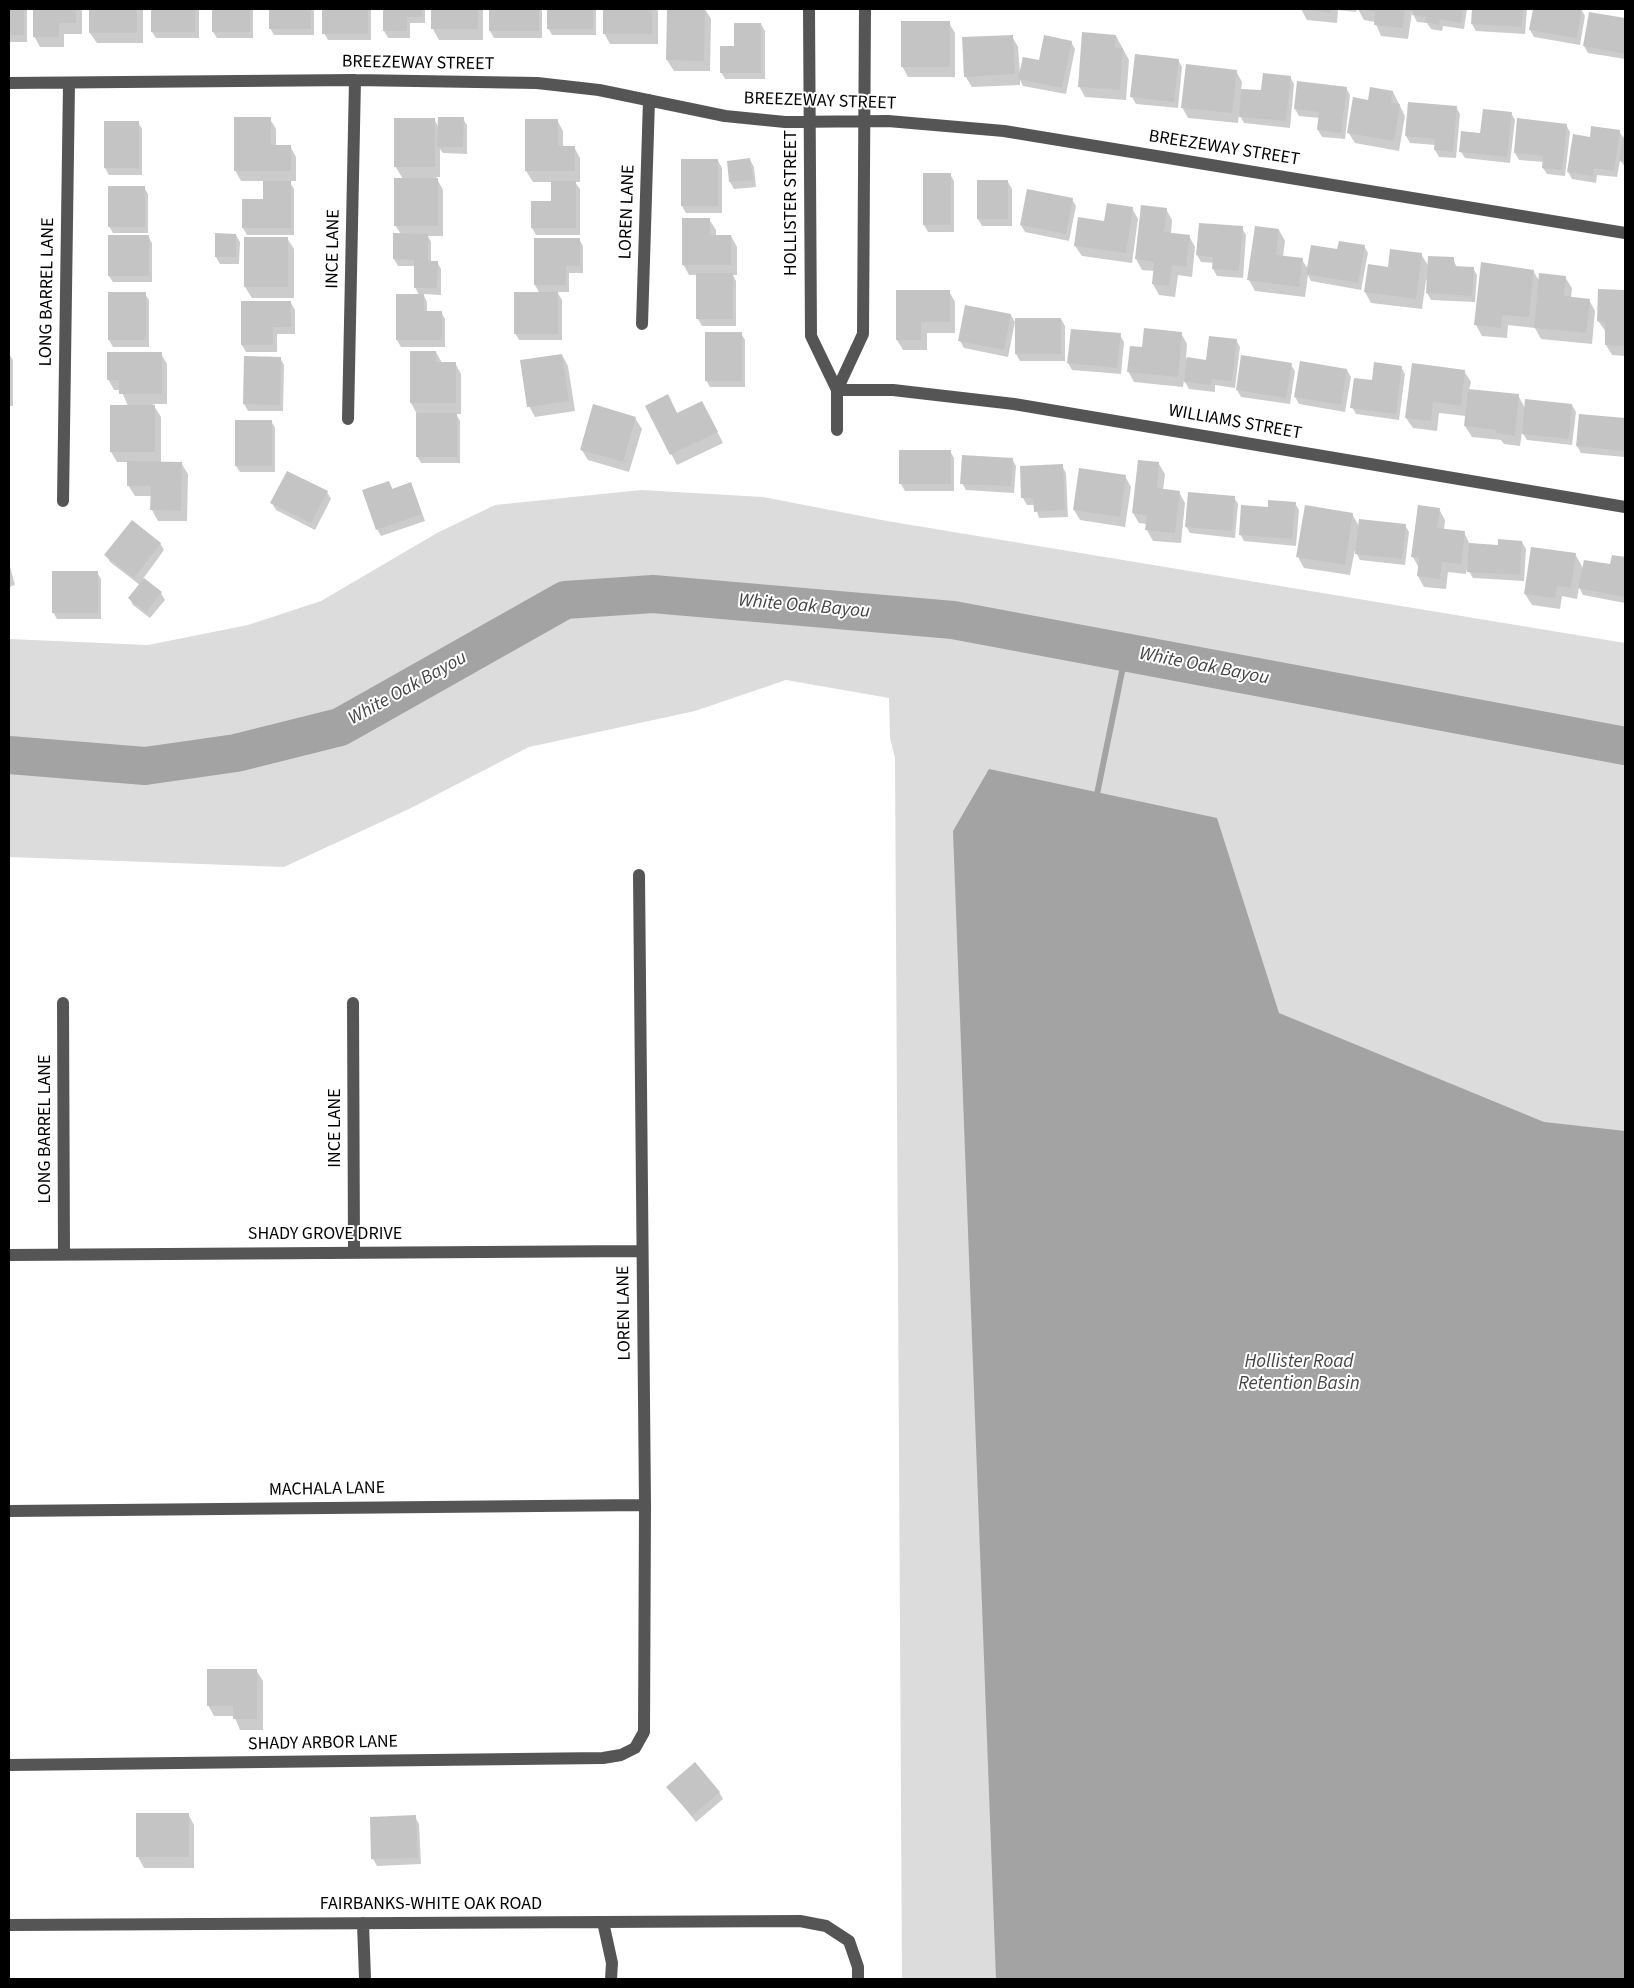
<!DOCTYPE html>
<html>
<head>
<meta charset="utf-8">
<style>
	body { margin:0 }
	#map { position:relative; width:1634px; height:1988px; overflow:hidden; background:#fff; font-family:"Source Sans 3",sans-serif }
	canvas { display:block }
	.frame { position:absolute; inset:0; border:10px solid #000; pointer-events:none }
</style>
</head>
<body>
<div id="map">
<canvas width="1634" height="1988"></canvas>
<div class="frame"></div>
</div>
<script>
const c = document.querySelector('canvas').getContext('2d');
c.lineJoin = 'round';
function paint(path, color) { c.fillStyle = color; c.fill(path, 'evenodd'); }
const poly = rows => new Path2D(rows.map(r => 'M' + r).join(''));
function strokePath(path, color, width, dash) { c.strokeStyle = color; c.lineWidth = width; c.lineCap = dash ? 'butt' : 'round'; c.setLineDash(dash || []); c.stroke(path); }
function drawText(font, color, halo, rows, align = 'center') {
  c.font = font + ' "Source Sans 3",sans-serif'; c.lineWidth = 4; c.setLineDash([]); c.textBaseline = 'middle'; c.strokeStyle = halo; c.fillStyle = color; for (const [text, x, y, turn = 0] of rows) {
    c.save(); c.translate(x, y); c.rotate((+turn || 0) * Math.PI / 180); c.textAlign = isNaN(turn) ? turn : align; if (halo) c.strokeText(text, 0, 0); c.fillText(text, 0, 0); c.restore();
  }
}
paint(poly([
	[641,490,763,497,887,521,1625,643,1625,1979,902,1979,895,758,890,738,889,698,786,680,695,711,529,747,409,809,284,867,9,857,9,639,148,645,248,625,321,601,437,533,495,505]
]), '#dcdcdc');
paint(poly([
	[989,769,1217,818,1279,1013,1544,1122,1625,1131,1625,1979,996,1979,953,831]
]), '#a3a3a3');
paint(poly([
	[9,9,27,9,27,42,9,42],
	[34,9,82,9,82,34,64,34,64,47,40,47,34,36],
	[90,9,143,9,143,43,97,43,90,33],
	[152,9,199,9,199,38,156,38,152,32],
	[213,9,253,9,253,38,217,38,213,32],
	[270,9,314,9,314,35,274,35,270,28],
	[324,9,371,9,371,40,328,40,324,33],
	[384,9,425,9,425,23,410,23,410,38,388,38,384,31],
	[433,9,483,9,483,40,439,40,433,29],
	[490,9,542,9,542,38,494,38,490,31],
	[548,9,596,9,596,35,552,35,548,28],
	[604,9,658,9,658,44,610,44,604,33],
	[668,9,705,9,711,19,710,71,674,71,667,60],
	[1301,9,1356,9,1356,12,1338,10,1337,23,1307,20],
	[1358,9,1467,9,1464,29,1443,26,1442,31,1431,29,1427,23,1417,22,1412,12,1408,39,1381,36,1375,22,1364,20],
	[1473,9,1527,9,1525,34,1476,31,1472,24],
	[1534,9,1581,9,1585,16,1580,45,1534,37,1530,30],
	[1590,13,1625,19,1625,59,1588,53,1584,46],
	[949,23,955,33,955,77,908,77,902,66],
	[761,24,765,31,765,79,725,79,721,72,735,47],
	[1012,36,1018,47,1020,73,1071,42,1075,49,1066,94,1023,86,1020,80,1020,85,972,87,965,76],
	[1116,36,1129,60,1126,100,1085,97,1079,86],
	[1178,60,1182,67,1178,108,1136,104,1132,97],
	[1236,71,1242,82,1241,90,1262,92,1290,77,1294,84,1290,128,1244,123,1239,114,1238,123,1188,118,1182,107],
	[1346,88,1350,95,1345,139,1322,137,1318,130,1320,118,1299,116,1295,109],
	[1393,92,1405,116,1399,151,1355,143,1348,132,1369,101],
	[1456,107,1460,114,1456,158,1439,157,1435,150,1436,145,1410,143,1406,136],
	[1511,113,1515,120,1510,163,1465,158,1461,152],
	[270,119,276,129,276,146,290,146,296,157,296,181,289,181,294,189,294,235,247,235,243,228,265,200,265,181,241,181,235,170],
	[434,119,439,128,463,119,467,125,467,154,443,153,440,149,440,177,436,177,443,190,443,236,428,236,431,242,431,262,437,262,441,269,441,295,423,294,427,302,427,312,441,312,445,319,445,347,401,347,397,340,397,295,419,295,415,287,415,266,398,266,394,259,401,234,395,225,403,179,395,166],
	[557,120,563,131,563,147,574,147,580,158,580,182,575,182,580,189,580,235,536,235,532,228,552,202,552,182,533,182,526,171],
	[138,122,142,129,142,175,109,175,105,168],
	[1566,125,1570,132,1565,176,1547,174,1543,168,1544,162,1519,160,1515,153],
	[1619,131,1624,139,1625,136,1625,167,1620,160,1617,177,1597,175,1596,183,1572,179,1568,172,1591,138],
	[750,160,754,167,756,187,734,189,730,182,728,162],
	[718,161,722,168,722,213,686,213,682,206],
	[950,174,954,181,954,232,928,232,924,225],
	[978,182,1008,182,1012,189,1012,226,982,226,978,219],
	[144,187,148,194,148,233,113,233,109,226],
	[1072,199,1076,206,1069,241,1025,232,1021,225],
	[1132,208,1138,219,1132,263,1082,256,1075,246,1105,222],
	[1166,209,1172,220,1171,234,1189,236,1195,247,1192,277,1178,275,1175,297,1159,295,1153,284,1154,271,1142,270,1136,259],
	[709,219,716,230,716,236,731,236,737,247,737,275,733,275,736,281,736,326,702,326,698,319,698,275,689,275,683,264],
	[1242,228,1246,235,1243,278,1217,276,1213,269,1214,263,1201,262,1197,255],
	[1279,230,1285,241,1283,257,1302,260,1308,269,1338,251,1364,246,1368,253,1361,290,1311,281,1308,275,1305,297,1255,291,1249,280],
	[236,235,240,242,239,264,220,264,216,257],
	[148,236,152,243,152,282,113,282,109,276],
	[245,238,287,238,294,249,294,298,252,298,245,287],
	[579,239,583,246,583,273,569,273,569,292,557,292,562,300,562,340,519,340,515,333,540,294,535,285],
	[1421,254,1429,267,1453,258,1457,268,1473,268,1477,275,1475,302,1431,300,1427,293,1428,281,1426,280,1422,309,1371,303,1365,292,1389,268],
	[1533,271,1540,282,1565,277,1572,288,1571,298,1589,300,1595,311,1592,344,1541,339,1535,328,1508,325,1507,338,1482,336,1476,325],
	[1599,290,1625,291,1625,356,1612,355,1606,345,1606,332,1598,321],
	[949,291,955,302,955,333,927,333,927,350,903,350,897,340],
	[145,294,149,300,149,347,113,347,109,340],
	[291,303,295,310,295,334,277,334,277,352,246,352,242,345],
	[1011,315,1015,322,1008,357,964,348,960,341],
	[1061,319,1065,326,1065,361,1020,361,1016,354],
	[741,333,745,340,745,387,710,387,706,380],
	[1181,333,1187,344,1186,358,1207,361,1236,340,1240,347,1235,388,1215,385,1215,392,1189,389,1184,380,1183,387,1134,382,1128,371,1143,348],
	[1120,335,1124,342,1121,374,1072,370,1068,363],
	[411,352,436,352,442,363,455,363,461,374,461,414,456,414,460,421,460,463,421,463,417,456,417,414,411,403],
	[9,354,13,360,13,406,9,406],
	[161,354,167,364,167,404,153,404,161,417,161,463,181,463,188,474,187,521,158,521,152,510,152,496,135,496,128,485,129,462,117,462,111,452,128,406,121,390,114,390,108,379],
	[562,355,568,366,575,411,535,417,529,406],
	[280,358,284,365,283,411,248,411,244,404],
	[1291,365,1295,371,1290,404,1241,397,1237,390],
	[1401,367,1405,374,1399,420,1356,414,1352,407,1373,382],
	[1347,370,1351,377,1345,412,1299,404,1295,397],
	[1464,371,1471,382,1469,390,1518,395,1525,408,1572,405,1576,412,1572,445,1527,440,1522,432,1520,446,1504,444,1501,440,1472,437,1465,426,1466,416,1439,413,1437,431,1413,428,1406,418],
	[647,406,677,415,708,413,723,443,677,465],
	[1580,415,1625,420,1625,457,1581,453,1577,446],
	[635,418,642,429,629,472,588,460,581,449],
	[271,421,275,428,275,472,240,472,236,466],
	[901,451,950,451,954,458,954,491,905,491,901,484],
	[1012,459,1016,466,1014,493,966,490,962,483],
	[1159,464,1165,474,1163,490,1179,492,1185,503,1181,543,1153,541,1147,530,1147,524,1139,523,1133,513],
	[1062,466,1066,473,1068,517,1039,518,1035,505,1027,505,1023,498],
	[1125,476,1131,487,1125,527,1080,520,1074,510],
	[389,482,393,490,411,483,425,521,381,536,377,529],
	[327,492,331,499,315,530,276,510,272,503],
	[1234,497,1238,504,1235,538,1190,533,1186,526],
	[1295,503,1299,510,1296,546,1244,541,1240,534,1269,508],
	[1439,509,1445,520,1444,530,1464,532,1470,545,1499,546,1522,542,1526,549,1524,581,1473,578,1467,568,1466,574,1448,572,1446,589,1424,587,1418,576,1419,568,1413,557],
	[1352,514,1359,526,1405,525,1409,532,1405,565,1360,560,1355,550,1350,575,1304,568,1298,557],
	[160,543,164,550,143,579,161,593,165,600,150,618,133,605,129,598,140,585,110,562,106,555],
	[1575,554,1583,568,1611,566,1613,557,1625,559,1625,603,1583,595,1579,587,1577,599,1562,596,1560,609,1532,605,1525,594],
	[9,563,15,585,9,587],
	[97,572,101,579,101,619,57,619,53,612],
	[256,1670,263,1681,263,1730,240,1730,234,1716,214,1716,208,1705],
	[668,1787,719,1792,723,1799,696,1822],
	[188,1814,194,1825,194,1868,144,1868,138,1857],
	[415,1817,419,1824,421,1864,377,1866,373,1859]
]), '#0003');
strokePath(poly([
	[1096,799,1126,652]
]), '#a3a3a3', 6);
strokePath(poly([
	[9,755,145,766,236,753,340,727,565,600,653,594,953,620,1625,746]
]), '#a3a3a3', 38);
paint(poly([
	[9,9,24,9,24,35,9,35],
	[33,9,76,9,76,23,59,23,59,37,33,37],
	[89,9,137,9,137,33,89,33],
	[151,9,195,9,195,32,151,32],
	[212,9,250,9,250,32,212,32],
	[269,9,311,9,311,29,269,29],
	[322,9,368,9,368,34,322,34],
	[383,9,422,9,422,17,407,17,407,31,383,31],
	[431,9,478,9,478,29,431,29],
	[489,9,539,9,539,31,489,31],
	[547,9,593,9,593,29,547,29],
	[603,9,652,9,652,34,603,34],
	[667,9,705,9,704,61,666,60],
	[1302,9,1331,9,1331,13],
	[1358,9,1405,9,1403,28,1374,25,1375,12],
	[1413,9,1463,9,1461,23,1440,19,1439,25,1425,22,1426,17,1412,15],
	[1472,9,1523,9,1522,27,1471,24],
	[1533,9,1582,9,1577,38,1529,30],
	[1589,12,1625,18,1625,54,1583,46],
	[901,21,950,21,950,67,901,67],
	[734,23,761,23,761,73,720,73,720,46,734,46],
	[1082,32,1116,35,1115,48,1123,48,1120,90,1078,87],
	[1013,35,1015,74,964,77,962,37],
	[1044,35,1072,41,1062,88,1018,79,1023,57,1039,60],
	[1135,54,1179,59,1174,102,1130,97],
	[1186,64,1237,70,1232,113,1181,108],
	[1263,73,1291,76,1286,121,1239,117,1241,89,1261,90],
	[1297,81,1347,87,1341,133,1317,130,1319,112,1294,109],
	[1370,87,1393,91,1391,103,1400,104,1394,141,1347,133,1353,97,1368,100],
	[1408,102,1457,106,1453,152,1434,150,1435,139,1405,136],
	[1483,109,1512,112,1507,157,1459,152,1461,131,1480,133],
	[234,117,271,117,271,145,291,145,291,171,234,171],
	[438,117,464,117,463,147,437,147],
	[394,118,435,118,435,167,394,167],
	[1517,118,1567,124,1562,170,1542,168,1543,156,1514,153],
	[525,119,558,119,558,146,575,146,575,171,525,171],
	[104,121,139,121,139,168,104,168],
	[1591,126,1620,130,1614,171,1594,168,1593,176,1567,172,1573,134,1590,137],
	[1624,134,1625,135,1625,162,1619,161],
	[750,158,753,180,729,182,727,161],
	[681,159,718,159,718,206,681,206],
	[923,173,951,173,951,225,923,225],
	[394,178,438,178,438,226,394,226],
	[977,180,1008,180,1008,219,977,219],
	[263,181,291,181,291,228,242,228,242,199,263,199],
	[551,181,576,181,576,228,531,228,531,201,551,201],
	[108,186,145,186,145,227,108,227],
	[1027,189,1073,198,1066,234,1020,225],
	[1107,203,1133,207,1126,253,1074,246,1078,217,1104,221],
	[1141,205,1167,208,1164,232,1190,235,1186,267,1172,265,1169,286,1152,284,1154,262,1135,259],
	[682,218,710,218,710,235,731,235,731,265,682,265],
	[1199,223,1243,226,1239,271,1212,269,1213,257,1196,255],
	[1255,226,1279,229,1276,255,1303,258,1299,287,1247,280],
	[215,233,236,234,236,257,215,257],
	[393,233,428,234,428,261,438,261,437,288,414,288,414,260,393,259],
	[108,235,149,235,149,276,108,276],
	[244,237,288,237,288,287,244,287],
	[534,238,580,238,580,266,566,266,566,285,534,285],
	[1339,241,1365,245,1358,283,1306,274,1311,245,1337,249],
	[1390,249,1422,253,1416,299,1364,292,1368,264,1388,267],
	[1428,256,1454,257,1454,266,1474,267,1472,296,1426,293],
	[1481,262,1534,270,1529,317,1502,315,1501,328,1474,325],
	[696,273,733,273,733,319,696,319],
	[1539,273,1566,276,1564,296,1590,299,1586,333,1534,328],
	[1598,289,1625,290,1625,346,1605,345,1605,322,1597,321],
	[896,290,950,290,950,322,921,322,921,340,896,340],
	[108,292,146,292,146,340,108,340],
	[514,292,558,292,558,334,514,334],
	[396,294,424,294,424,311,442,311,442,340,396,340],
	[241,301,291,301,291,327,273,327,273,345,241,345],
	[965,305,1011,314,1004,350,958,341],
	[1015,318,1061,318,1061,354,1015,354],
	[1144,328,1182,332,1178,377,1127,372,1130,346,1142,347],
	[1071,329,1121,333,1117,368,1067,363],
	[705,332,742,332,742,381,705,381],
	[1209,336,1237,339,1232,381,1212,379,1211,385,1184,382,1187,357,1206,360],
	[410,351,436,351,436,362,456,362,456,403,410,403],
	[107,352,162,352,162,394,119,394,119,380,107,380],
	[562,354,569,401,527,407,520,360],
	[1241,355,1292,363,1286,398,1236,390],
	[244,356,281,357,280,405,243,404],
	[1300,361,1347,369,1341,405,1294,397],
	[1374,362,1402,366,1396,414,1350,408,1354,378,1372,380],
	[1412,363,1465,370,1461,406,1433,402,1431,421,1405,418],
	[1468,389,1519,394,1515,436,1496,433,1496,430,1464,426],
	[668,394,677,413,702,401,718,432,670,455,645,406],
	[1525,399,1572,404,1569,439,1522,434],
	[593,404,636,417,623,462,580,450],
	[110,405,155,405,155,452,110,452],
	[416,413,457,413,457,457,416,457],
	[1579,414,1625,418,1625,451,1576,446],
	[235,420,272,420,272,466,235,466],
	[899,450,951,450,951,484,899,484],
	[962,455,1013,458,1011,486,960,484],
	[1138,460,1159,462,1157,488,1180,491,1175,533,1145,530,1147,515,1132,513],
	[127,461,182,462,181,511,150,510,151,486,127,486],
	[1063,464,1065,510,1034,512,1033,498,1021,498,1020,466],
	[1079,468,1126,475,1120,517,1073,510],
	[287,471,328,491,311,523,270,503],
	[389,481,392,489,411,482,422,514,376,530,362,490],
	[1188,492,1235,496,1232,531,1185,527],
	[1268,500,1296,502,1292,539,1239,535,1241,505,1268,507],
	[1305,505,1353,513,1345,565,1296,557],
	[1418,505,1440,508,1437,528,1465,531,1461,564,1442,562,1440,579,1417,576,1419,558,1411,557],
	[1359,519,1406,524,1402,559,1355,554],
	[132,520,161,543,134,578,104,555],
	[1498,539,1522,541,1520,575,1467,572,1469,543,1498,545],
	[1531,547,1576,553,1571,588,1557,586,1555,598,1524,594],
	[1612,555,1625,557,1625,597,1578,588,1584,560,1610,564],
	[52,571,98,571,98,613,52,613],
	[144,578,162,592,146,612,128,598],
	[207,1669,257,1669,257,1719,233,1719,233,1706,207,1706],
	[695,1762,720,1792,692,1816,666,1787],
	[136,1813,189,1813,189,1857,136,1857],
	[416,1815,418,1858,371,1859,370,1817]
]), '#c4c4c4');
strokePath(poly([
	[809,9,811,336,837,390,837,430],
	[9,83,355,80,537,83,599,90,725,116,785,122,888,121,1004,131,1625,233],
	[642,324,649,100],
	[837,390,893,390,1014,404,1625,507],
	[837,390,863,334,865,9],
	[348,419,355,80],
	[63,501,69,83],
	[63,1003,64,1254],
	[353,1003,354,1252],
	[9,1255,641,1251],
	[9,1511,645,1505],
	[9,1765,603,1758,621,1755,635,1748,644,1732,645,1505,639,875],
	[603,1922,612,1963,611,1979],
	[363,1923,365,1979],
	[9,1925,800,1921,826,1926,849,1941,858,1967,858,1979]
]), '#555', 12);
drawText('18px', '#000', '#fff', [
	["BREEZEWAY STREET",418,64,1],
	["BREEZEWAY STREET",820,102,2],
	["BREEZEWAY STREET",1224,149,9],
	["HOLLISTER STREET",792,203,-90],
	["LOREN LANE",628,212,-88],
	["INCE LANE",334,249,-89],
	["LONG BARREL LANE",48,292,-89],
	["WILLIAMS STREET",1235,423,10],
	["INCE LANE",336,1128,-90],
	["LONG BARREL LANE",46,1129,-90],
	["SHADY GROVE DRIVE",325,1235],
	["LOREN LANE",625,1313,-91],
	["MACHALA LANE",327,1490,-1],
	["SHADY ARBOR LANE",323,1744,-1],
	["FAIRBANKS-WHITE OAK ROAD",431,1905]
]);
drawText('italic 19px', '#444', '#fff', [
	["White Oak Bayou",804,607,5],
	["White Oak Bayou",1204,667,11],
	["White Oak Bayou",408,689,-29],
	["Hollister Road",1299,1363],
	["Retention Basin",1299,1385]
]);
</script>
</body>
</html>
